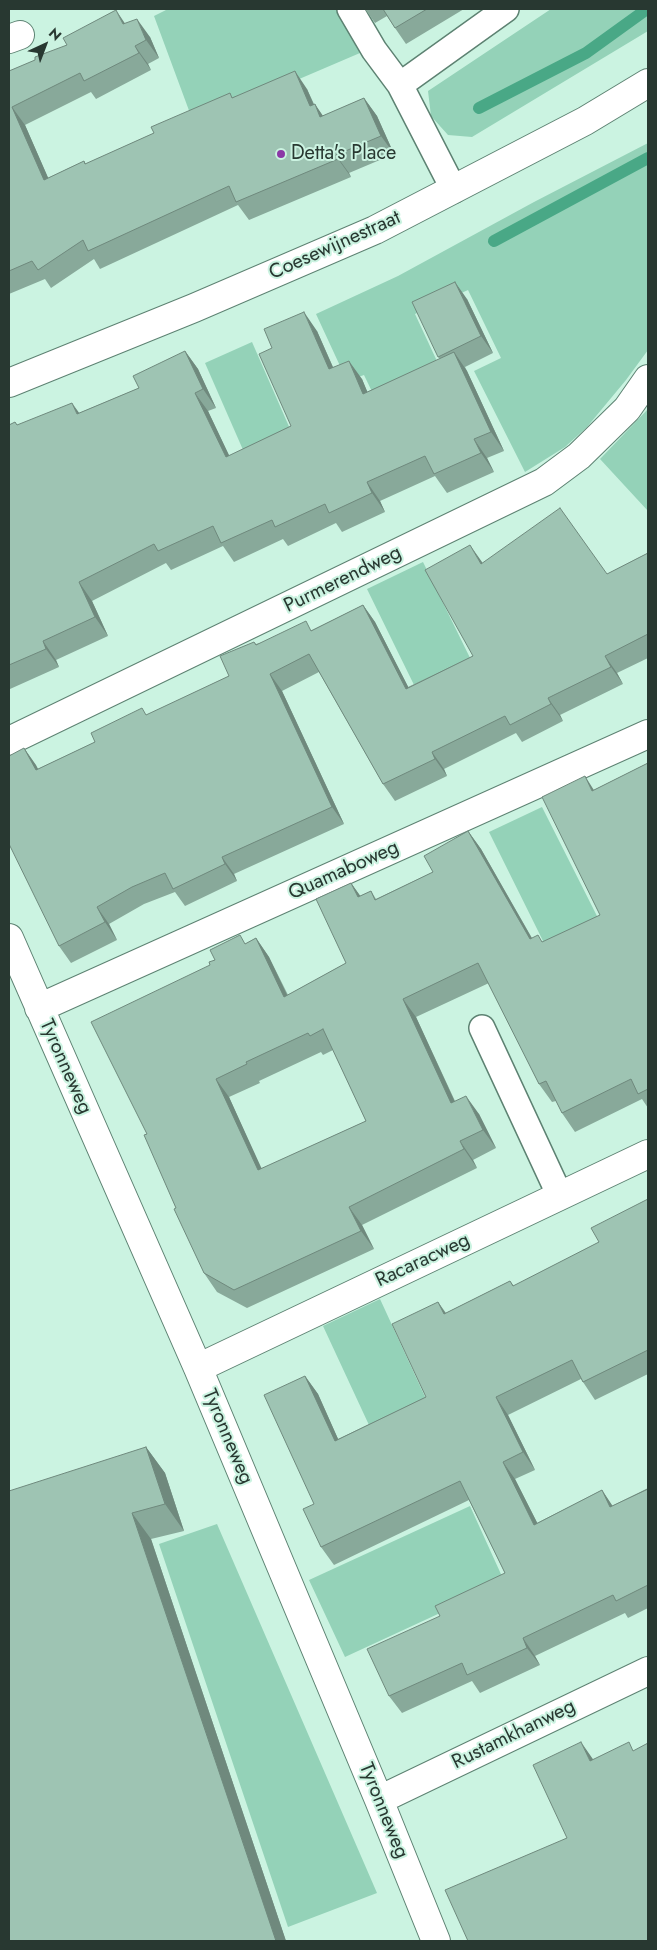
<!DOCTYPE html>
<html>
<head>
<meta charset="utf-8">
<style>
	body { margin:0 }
	#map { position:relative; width:657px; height:1950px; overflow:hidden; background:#cbf3e1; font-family:Jost,sans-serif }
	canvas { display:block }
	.frame { position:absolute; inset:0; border:10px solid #283831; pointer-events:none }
	.north { position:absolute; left:20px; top:20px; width:50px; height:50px; -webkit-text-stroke:4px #cbf3e1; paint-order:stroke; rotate:43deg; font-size:14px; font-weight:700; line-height:20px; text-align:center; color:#283831 }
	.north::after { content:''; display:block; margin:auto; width:18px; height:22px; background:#283831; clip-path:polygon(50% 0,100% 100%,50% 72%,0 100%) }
</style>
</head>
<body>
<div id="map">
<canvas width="657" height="1950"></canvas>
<div class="frame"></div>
<div class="north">N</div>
</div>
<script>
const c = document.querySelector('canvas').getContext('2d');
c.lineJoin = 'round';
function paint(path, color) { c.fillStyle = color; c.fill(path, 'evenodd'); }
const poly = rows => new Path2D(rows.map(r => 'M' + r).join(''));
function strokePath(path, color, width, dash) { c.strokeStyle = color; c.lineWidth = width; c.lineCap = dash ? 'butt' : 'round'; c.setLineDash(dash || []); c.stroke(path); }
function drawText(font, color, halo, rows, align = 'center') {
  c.font = font + ' Jost,sans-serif'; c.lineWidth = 4; c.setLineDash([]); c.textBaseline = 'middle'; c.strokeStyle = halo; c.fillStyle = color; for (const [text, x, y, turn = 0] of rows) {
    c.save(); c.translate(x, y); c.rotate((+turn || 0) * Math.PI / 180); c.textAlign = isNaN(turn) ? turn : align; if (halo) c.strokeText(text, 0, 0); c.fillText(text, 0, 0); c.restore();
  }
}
paint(poly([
	[165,9,336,9,360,53,194,124,154,16,166,10],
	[551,9,648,9,648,31,472,137,448,135,431,116,428,91],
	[648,143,648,350,626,380,587,427,565,447,525,472,474,371,501,358,468,290,415,314,443,374,378,404,364,375,347,381,316,314,398,276,534,202],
	[252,342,294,438,247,459,205,363],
	[648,409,648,511,600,459],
	[423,562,472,662,416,689,367,589],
	[542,807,599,920,546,947,489,832],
	[380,1299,432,1412,375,1438,323,1326],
	[470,1506,505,1583,345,1657,309,1580],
	[217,1524,377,1893,288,1927,159,1544]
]), '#94d2b8');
strokePath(poly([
	[479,108,586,53,647,9],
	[494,241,648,158]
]), '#49a886', 12);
const service = poly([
	[350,9,374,50,400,85],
	[454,190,400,85,506,9],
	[482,1028,560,1196]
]);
const minor = poly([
	[9,39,20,35],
	[9,741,544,482,579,456,627,409,648,379],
	[9,938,198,1368,379,1800,436,1941],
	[39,1008,648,734],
	[198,1368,648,1154],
	[379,1800,648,1671]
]);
const secondary = poly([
	[9,383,194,308,375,230,585,121,648,83]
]);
strokePath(service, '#5d8272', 28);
strokePath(minor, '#5d8272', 30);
strokePath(secondary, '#5d8272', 30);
strokePath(service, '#fff', 25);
strokePath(minor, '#fff', 28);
strokePath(secondary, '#fff', 28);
paint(poly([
	[365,9,464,9,406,44,395,28,387,16,375,23],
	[125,24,150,37,159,58,148,64,151,70,96,99,91,92,25,125,48,178,84,161,86,164,233,97,307,89,314,104,323,116,364,98,377,116,394,154,349,173,351,177,249,220,238,205,100,269,94,259,51,288,45,279,9,294,9,71],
	[467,299,493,353,465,367,467,371,504,451,487,458,494,472,447,493,435,476,380,501,385,512,342,532,336,523,288,546,283,539,234,562,223,546,171,570,166,563,92,601,108,636,56,660,59,667,10,689,9,687,9,425,15,422,17,425,79,413,139,388,185,351,198,369,216,408,208,411,229,456,291,426,317,331,333,367,362,379,367,392,440,359,438,357],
	[648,553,648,658,617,673,623,684,560,715,563,721,522,742,516,733,444,769,447,776,395,801,383,784,319,672,282,691,344,824,234,874,237,881,185,906,175,892,144,904,109,924,117,940,71,963,59,946,24,748,38,769,95,742,147,715,229,676,254,642,256,644,312,630,363,605,375,622,408,687,473,656,483,563,607,574],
	[648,763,648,1108,642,1099,575,1132,562,1113,556,1101,552,1102,539,1084,489,983,416,1017,455,1101,479,1114,496,1148,473,1160,477,1168,362,1225,374,1249,247,1308,217,1292,204,1273,176,1208,147,1134,210,965,215,960,256,938,269,957,288,995,346,963,351,883,360,896,371,891,376,899,433,872,468,831,481,849,532,938,543,942,600,915,594,790],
	[333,1050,366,1121,261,1169,229,1097,260,1083,259,1081,321,1052,323,1055],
	[648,1199,648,1374,595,1400,581,1379,508,1415,535,1470,515,1479,537,1523,602,1490,612,1506,648,1488,648,1608,628,1618,625,1613,535,1656,540,1665,480,1693,472,1681,402,1713,389,1696,440,1616,505,1573,469,1500,334,1565,321,1547,314,1504,305,1376,318,1394,338,1439,426,1397,438,1302,446,1313,510,1281,514,1286,599,1242],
	[146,1447,165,1473,184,1531,151,1539,286,1941,9,1941]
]), '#88a99a');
paint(poly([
	[116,10,128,28,123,24],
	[137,19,150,37,159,58,146,40],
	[135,46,148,64,151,70,139,53],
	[295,71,307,89,322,124,310,106],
	[364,98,377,116,394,154,381,136],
	[315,104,327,122,320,117],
	[12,107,25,125,57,198,44,180],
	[336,155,349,173,351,177,338,159],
	[455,282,467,299,493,353,481,336],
	[304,312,317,331,342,388,329,369],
	[185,351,198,369,216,408,203,389],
	[454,352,467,371,504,451,491,432],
	[349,361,362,379,376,412,363,394],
	[195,393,208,411,239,476,226,457],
	[72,403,85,421,77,414],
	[474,439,487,458,494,472,481,453],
	[367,482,380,501,385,512,372,493],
	[470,545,482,562,492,581,481,564],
	[79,582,92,601,108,636,95,617],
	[363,605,375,622,418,706,406,689],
	[43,641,56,660,59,667,46,649],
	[605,656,617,673,623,684,611,667],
	[270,674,282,691,344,824,332,807],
	[548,698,560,715,563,721,551,704],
	[24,748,36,765,47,787,36,770],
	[432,752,444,769,447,776,435,759],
	[585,776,597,795,592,791],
	[468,831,481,849,543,958,530,939],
	[222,857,234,874,237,881,225,864],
	[351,883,364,901,358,897],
	[97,907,109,924,117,940,105,922],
	[256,938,269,957,297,1016,284,997],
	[403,999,416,1017,464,1122,451,1103],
	[216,1079,229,1097,271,1189,258,1170],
	[466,1096,479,1114,496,1148,483,1130],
	[460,1141,473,1160,477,1168,464,1149],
	[349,1207,362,1225,374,1249,361,1231],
	[438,1302,450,1320,444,1314],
	[305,1376,318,1394,347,1459,335,1441],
	[496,1397,508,1415,535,1470,523,1452],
	[146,1447,165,1473,184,1531,165,1504],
	[503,1462,515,1479,547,1542,534,1525],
	[602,1490,614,1508,610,1507],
	[132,1513,151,1539,286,1941,276,1941],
	[523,1638,535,1656,540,1665,527,1648],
	[581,1742,597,1765,590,1761]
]), '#6f897d');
const building = poly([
	[383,9,427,9,395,28,383,9],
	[116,10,123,24,137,19,146,40,135,46,139,53,84,81,80,73,12,107,44,180,84,161,85,164,154,133,151,127,230,93,232,98,295,71,310,106,315,104,320,117,364,98,381,136,336,155,338,159,236,202,229,186,88,251,83,240,38,270,32,261,9,271,9,71,35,60,35,57,67,45,63,38,116,10],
	[455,282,481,336,438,357,412,302,455,282],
	[304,312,329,369,349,361,363,394,454,352,491,432,474,439,481,453,434,474,425,456,367,482,372,493,329,513,325,504,275,527,272,520,221,543,213,526,158,551,154,544,79,582,95,617,43,641,46,649,9,665,9,425,15,422,17,425,72,403,77,414,139,388,133,376,185,351,203,389,195,393,226,457,291,426,259,354,272,348,264,329,304,312],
	[560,508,607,574,648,553,648,634,605,656,611,667,548,698,551,704,510,725,505,716,432,752,435,759,383,784,309,654,270,674,332,807,222,857,225,864,173,889,165,873,132,887,97,907,105,922,59,946,9,844,9,756,24,748,36,770,95,742,91,733,142,708,146,715,229,676,220,656,254,642,256,645,306,621,311,631,363,605,406,689,473,656,425,570,470,545,481,564,560,508],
	[648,763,648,1089,638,1094,631,1079,562,1113,546,1081,539,1084,478,963,403,999,451,1103,466,1096,483,1130,460,1141,464,1149,349,1207,361,1231,234,1290,204,1273,174,1209,176,1208,144,1135,147,1134,91,1022,210,965,209,962,215,960,210,950,240,935,245,944,256,938,284,997,346,963,316,899,351,883,358,897,371,891,375,900,433,872,424,856,468,831,530,939,538,935,542,942,600,915,542,797,585,776,592,791,648,763],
	[323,1029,366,1121,258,1170,216,1079,247,1064,246,1062,308,1033,310,1036,323,1029],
	[648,1199,648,1350,583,1382,572,1360,496,1397,523,1452,503,1462,534,1525,602,1490,610,1507,648,1489,648,1585,616,1601,613,1595,523,1638,527,1648,467,1675,462,1663,389,1696,367,1649,440,1616,435,1606,505,1573,460,1481,321,1547,303,1509,314,1504,264,1395,305,1376,335,1441,426,1397,392,1324,438,1302,444,1314,510,1281,513,1286,599,1242,591,1228,648,1199],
	[146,1447,165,1504,132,1513,276,1941,9,1941,9,1491,146,1447],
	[581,1742,590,1761,629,1742,633,1751,648,1743,648,1941,468,1941,445,1890,567,1838,533,1765,581,1742]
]);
paint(building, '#9ec4b3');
strokePath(building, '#6f897d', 1);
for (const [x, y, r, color] of [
	[281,154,5,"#8b38a6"]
]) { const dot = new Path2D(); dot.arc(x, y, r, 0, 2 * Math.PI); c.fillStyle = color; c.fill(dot); strokePath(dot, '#cbf3e1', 2); }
drawText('20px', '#283831', '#cbf3e1', [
	["Detta's Place",291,154]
], 'left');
drawText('20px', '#283831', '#cbf3e1', [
	["Coesewijnestraat",335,246,-24],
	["Purmerendweg",343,580,-26],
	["Quamaboweg",344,871,-24],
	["Tyronneweg",65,1067,66],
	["Racaracweg",423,1261,-25],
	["Tyronneweg",227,1437,67],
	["Rustamkhanweg",514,1735,-26],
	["Tyronneweg",383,1811,68]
]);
</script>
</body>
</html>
